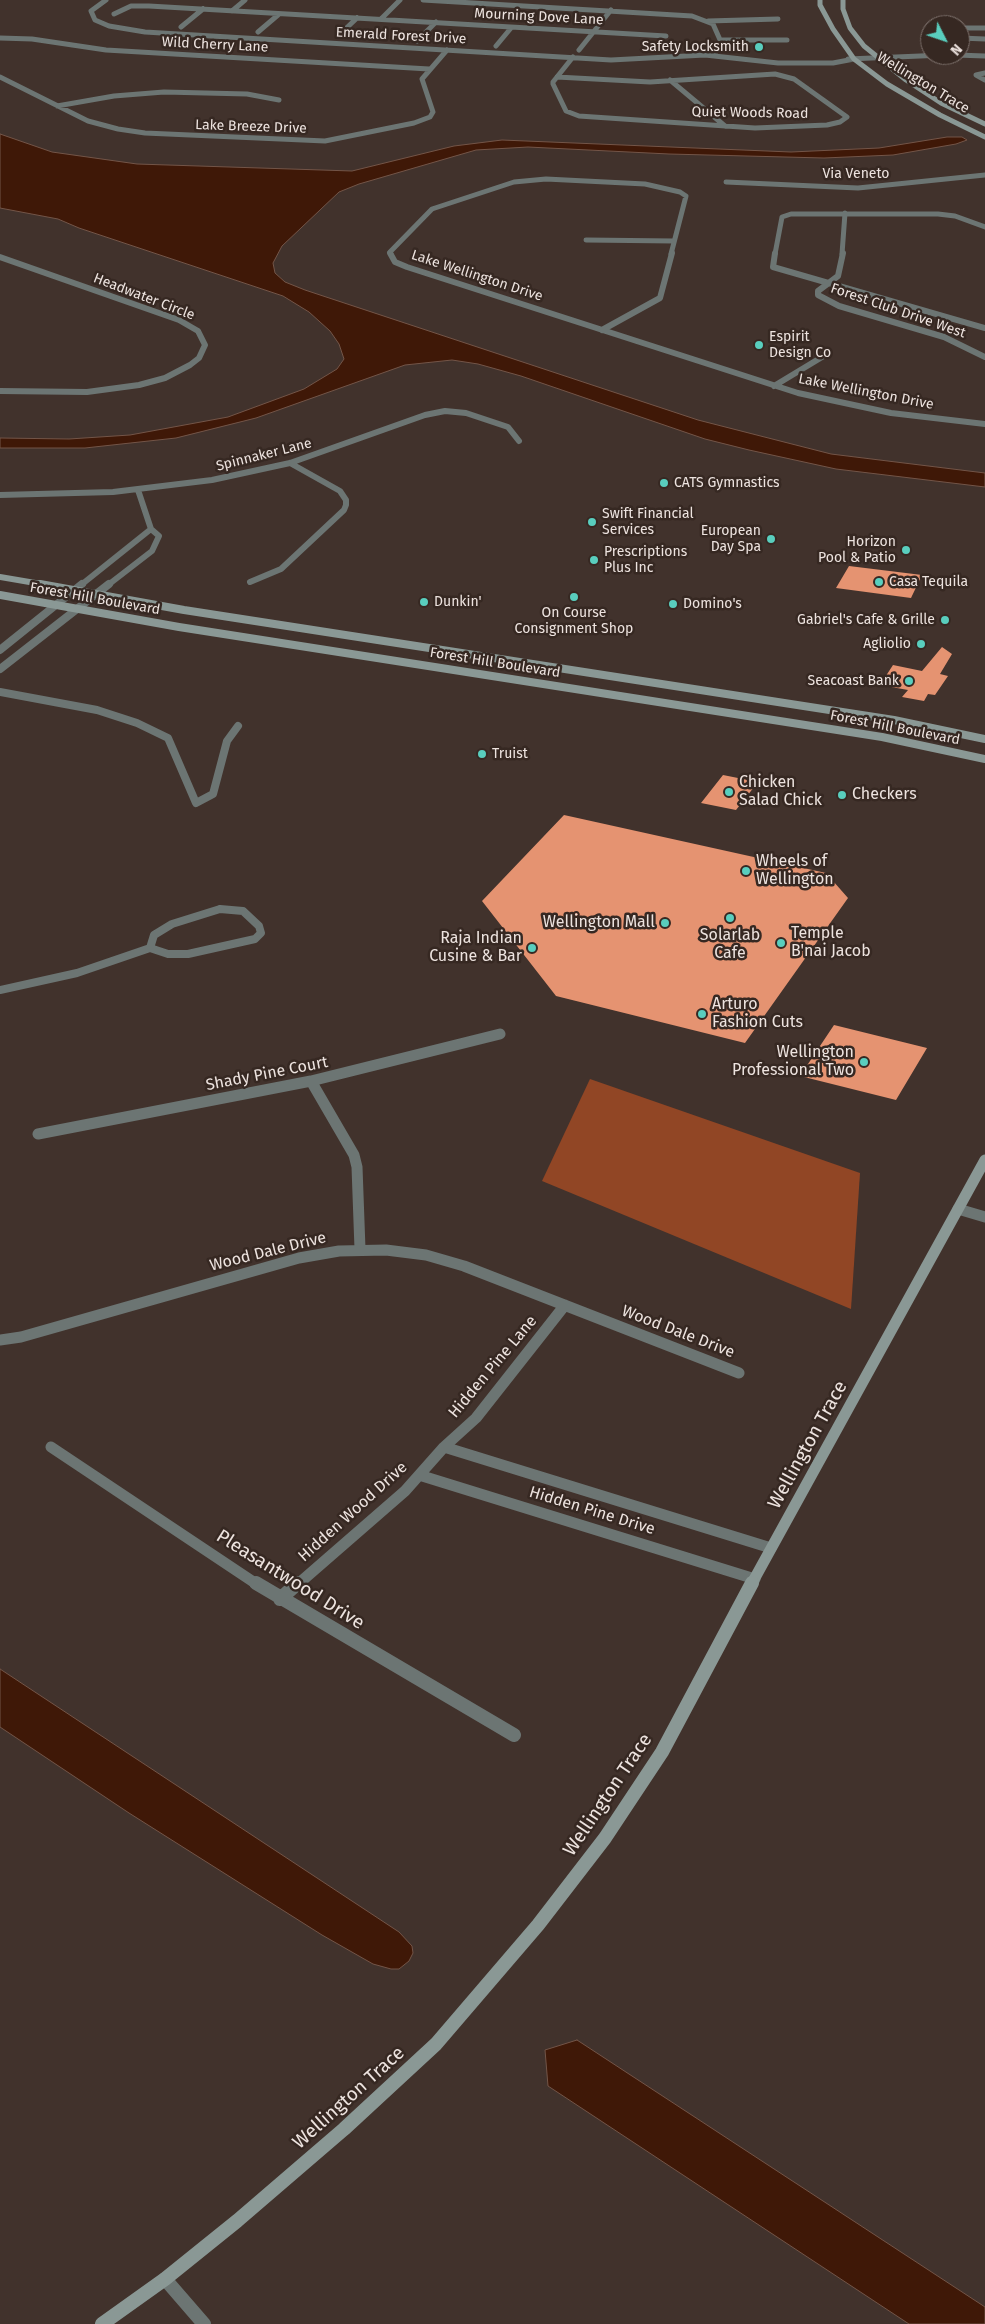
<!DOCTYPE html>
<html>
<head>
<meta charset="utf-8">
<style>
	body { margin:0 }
	#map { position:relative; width:985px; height:2324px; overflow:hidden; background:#41322c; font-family:"Fira Sans",sans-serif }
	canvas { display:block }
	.north { position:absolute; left:920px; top:15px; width:50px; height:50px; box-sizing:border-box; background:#362822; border:1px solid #7f736e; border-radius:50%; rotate:131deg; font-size:14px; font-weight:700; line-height:20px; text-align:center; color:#ede3df }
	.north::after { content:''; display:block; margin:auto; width:18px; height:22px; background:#59cebe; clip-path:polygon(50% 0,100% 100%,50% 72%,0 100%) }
</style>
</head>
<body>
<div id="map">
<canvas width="985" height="2324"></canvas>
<div class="north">N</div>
</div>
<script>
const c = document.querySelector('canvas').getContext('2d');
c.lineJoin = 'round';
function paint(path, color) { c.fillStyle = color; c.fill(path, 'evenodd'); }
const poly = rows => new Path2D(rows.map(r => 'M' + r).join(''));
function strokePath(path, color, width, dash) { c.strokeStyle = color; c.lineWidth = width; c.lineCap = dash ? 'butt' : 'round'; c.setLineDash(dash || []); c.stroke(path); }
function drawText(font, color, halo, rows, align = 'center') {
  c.font = font + ' "Fira Sans",sans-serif'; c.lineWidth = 5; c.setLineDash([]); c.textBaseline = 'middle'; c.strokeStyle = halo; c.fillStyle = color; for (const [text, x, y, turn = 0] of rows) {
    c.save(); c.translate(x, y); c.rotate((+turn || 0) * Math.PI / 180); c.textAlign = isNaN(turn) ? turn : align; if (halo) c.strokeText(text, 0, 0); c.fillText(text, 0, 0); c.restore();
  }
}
paint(poly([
	[590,1079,860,1173,851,1309,542,1181]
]), '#914625');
const water = poly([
	[0,134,52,152,137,164,352,171,454,146,502,140,791,152,879,148,947,137,962,137,967,140,956,144,893,155,824,158,669,154,528,147,476,150,359,184,339,192,282,246,273,263,275,273,285,282,305,290,698,420,831,454,985,473,985,487,836,469,749,450,705,439,521,376,478,364,452,360,405,365,256,418,176,438,85,448,0,448,0,438,69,439,130,435,228,417,304,389,337,369,344,359,339,344,330,331,309,312,283,296,79,228,58,219,0,208,0,134],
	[0,1669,399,1932,412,1946,413,1953,409,1961,399,1969,391,1969,373,1964,322,1935,129,1813,0,1727,0,1669],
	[577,2040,985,2307,985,2324,909,2324,548,2086,545,2050,577,2040]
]);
paint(water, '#3f1807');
strokePath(water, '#735548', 1);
paint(poly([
	[849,566,922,575,911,598,836,588],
	[942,647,952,654,940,674,948,676,935,695,928,694,924,701,902,697,908,690,880,685,893,665,922,671],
	[723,775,758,782,736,810,701,803],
	[564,815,826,873,848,898,745,1043,556,996,482,901],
	[834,1025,927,1048,896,1100,800,1076]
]), '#e59371');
strokePath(poly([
	[106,0,91,11,95,20,109,26,145,32,611,60,705,55,778,63,833,63,854,59],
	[423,0,692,16,713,24,721,42,714,55],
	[232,11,245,0],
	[114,14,131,6,149,6,666,36],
	[381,19,400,0],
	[708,21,778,19],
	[181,27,203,9],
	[960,28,985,28],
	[258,32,278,15],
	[338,36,357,18],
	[0,38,32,39,106,50,429,69],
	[960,38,985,39],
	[720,40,787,40],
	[417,41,436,22],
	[496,46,511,28],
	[579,50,611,10],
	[956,55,985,56],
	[848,59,944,55],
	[985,73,976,75,985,80],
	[0,77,88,121,118,129,145,133,325,141,414,123,430,117,433,112,422,79,447,50],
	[557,77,650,82,775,74,794,79,847,117,840,122,827,125,755,128,579,116,566,111,553,84,553,82,573,57],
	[670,80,725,126],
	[57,106,114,96,164,92,247,94,279,100],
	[726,182,858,188,985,175],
	[586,240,674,241],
	[391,254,390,252,432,209,514,182,546,179,645,184,680,192,686,196,671,254],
	[775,254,782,217,791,214,938,214,955,216,985,227],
	[842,254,845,213]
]), '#6c7573', 5);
strokePath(poly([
	[390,253,395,262,407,267,798,393,891,413,985,424],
	[775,253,773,267,985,328],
	[843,253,838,276,818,291,818,295,839,306,944,337,985,357],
	[0,257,179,320,198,331,205,345,199,358,190,365,165,378,139,385,87,392,0,391],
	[602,330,660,298,672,253],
	[774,386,827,354],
	[0,495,113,492,212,480,290,463,425,415,445,411,466,413,508,427,519,441],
	[250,582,281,569,344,510,346,505,346,500,340,491,290,463],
	[81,585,151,529],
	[108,585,152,551,159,536,151,529,138,490]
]), '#6c7573', 6);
strokePath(poly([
	[0,650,82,584],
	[0,669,109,584],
	[0,692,97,710,137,723,168,738,196,803,213,794,227,741,238,726],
	[220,909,243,911,259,926,261,933,255,939,188,954,168,954,150,948,154,935,172,924,220,909],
	[0,990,77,973,150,948]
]), '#6c7573', 8);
strokePath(poly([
	[311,1081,354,1155,357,1167,360,1249],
	[38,1134,311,1081,500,1034],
	[958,1209,985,1217],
	[0,1340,21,1337,299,1258,339,1251,386,1250,426,1255,464,1266,739,1373],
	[51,1447,258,1585],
	[444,1447,771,1548],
	[419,1475,755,1579],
	[297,1585,405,1491,444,1447,476,1418,565,1305]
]), '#6c7573', 11);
strokePath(poly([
	[256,1583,514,1735],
	[280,1599,298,1583],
	[165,2279,204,2324]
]), '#6c7573', 14);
strokePath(poly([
	[820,0,820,5,833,29,854,59,887,84,940,115,985,137],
	[843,0,843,9,850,28,864,46,906,80,941,103,985,124]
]), '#8a9895', 5);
strokePath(poly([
	[0,577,47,585]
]), '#8a9895', 6);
strokePath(poly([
	[40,584,184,610,894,720,985,739],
	[0,595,179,627,882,737,985,759]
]), '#8a9895', 8);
strokePath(poly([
	[751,1585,985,1160]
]), '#8a9895', 11);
strokePath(poly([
	[102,2324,165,2279,237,2221,344,2129,436,2044,538,1925,605,1838,662,1752,752,1583]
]), '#8a9895', 14);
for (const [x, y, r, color] of [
	[759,47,5,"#59cebe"],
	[759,345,5,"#59cebe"],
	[664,483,5,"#59cebe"],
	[592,522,5,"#59cebe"],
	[771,539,5,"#59cebe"],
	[906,550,5,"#59cebe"],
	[594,560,5,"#59cebe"],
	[879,582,5,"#59cebe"],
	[574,597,5,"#59cebe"],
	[424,602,5,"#59cebe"],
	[673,604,5,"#59cebe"],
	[945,620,5,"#59cebe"],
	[921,644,5,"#59cebe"],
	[909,681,5,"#59cebe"],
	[482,754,5,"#59cebe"],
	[729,792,5,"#59cebe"],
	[842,795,5,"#59cebe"],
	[746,871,5,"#59cebe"],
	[730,918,5,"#59cebe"],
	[665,923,5,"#59cebe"],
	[781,943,5,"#59cebe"],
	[532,948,5,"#59cebe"],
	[702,1014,5,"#59cebe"],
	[864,1062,5,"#59cebe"]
]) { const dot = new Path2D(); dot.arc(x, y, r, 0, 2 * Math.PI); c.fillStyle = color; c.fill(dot); strokePath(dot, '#362822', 2); }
drawText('14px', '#ede3df', '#362822', [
	["Mourning Dove Lane",539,17,3],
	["Emerald Forest Drive",401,36,3],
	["Wild Cherry Lane",215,45,3],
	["Wellington Trace",923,83,31],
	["Quiet Woods Road",750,113,1],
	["Lake Breeze Drive",251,127,2],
	["Via Veneto",856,174],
	["Lake Wellington Drive",477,276,18],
	["Headwater Circle",144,297,21],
	["Forest Club Drive West",898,311,19],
	["Lake Wellington Drive",866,392,11],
	["Spinnaker Lane",264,455,-14],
	["Forest Hill Boulevard",95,599,10],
	["Forest Hill Boulevard",495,663,9],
	["Forest Hill Boulevard",895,728,11]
]);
drawText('14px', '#ede3df', '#362822', [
	["Safety Locksmith",749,47,"right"],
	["Espirit",769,337],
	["Design Co",769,353],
	["CATS Gymnastics",674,483],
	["Swift Financial",602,514],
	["Services",602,530],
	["European",761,531,"right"],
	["Day Spa",761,547,"right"],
	["Horizon",896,542,"right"],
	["Pool & Patio",896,558,"right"],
	["Prescriptions",604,552],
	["Plus Inc",604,568],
	["Casa Tequila",889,582],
	["Dunkin'",434,602],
	["Domino's",683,604],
	["On Course",574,613,"center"],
	["Consignment Shop",574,629,"center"],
	["Gabriel's Cafe & Grille",935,620,"right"],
	["Agliolio",911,644,"right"],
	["Seacoast Bank",899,681,"right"],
	["Truist",492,754]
], 'left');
drawText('16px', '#ede3df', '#362822', [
	["Chicken",739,783],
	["Salad Chick",739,801],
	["Checkers",852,795],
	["Wheels of",756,862],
	["Wellington",756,880],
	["Wellington Mall",655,923,"right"],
	["Temple",791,934],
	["B'nai Jacob",791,952],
	["Solarlab",730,936,"center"],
	["Cafe",730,954,"center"],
	["Raja Indian",522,939,"right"],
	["Cusine & Bar",522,957,"right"],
	["Arturo",712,1005],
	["Fashion Cuts",712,1023],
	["Wellington",854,1053,"right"],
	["Professional Two",854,1071,"right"]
], 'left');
drawText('16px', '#ede3df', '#362822', [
	["Shady Pine Court",267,1074,-11],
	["Wood Dale Drive",268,1252,-14],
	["Wood Dale Drive",678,1332,21],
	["Hidden Pine Lane",493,1367,-50],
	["Hidden Pine Drive",592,1511,17],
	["Hidden Wood Drive",353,1512,-42]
]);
drawText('19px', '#ede3df', '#362822', [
	["Wellington Trace",808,1445,-61],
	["Pleasantwood Drive",290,1580,32],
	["Wellington Trace",608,1795,-56],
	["Wellington Trace",349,2098,-42]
]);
</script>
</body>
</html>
